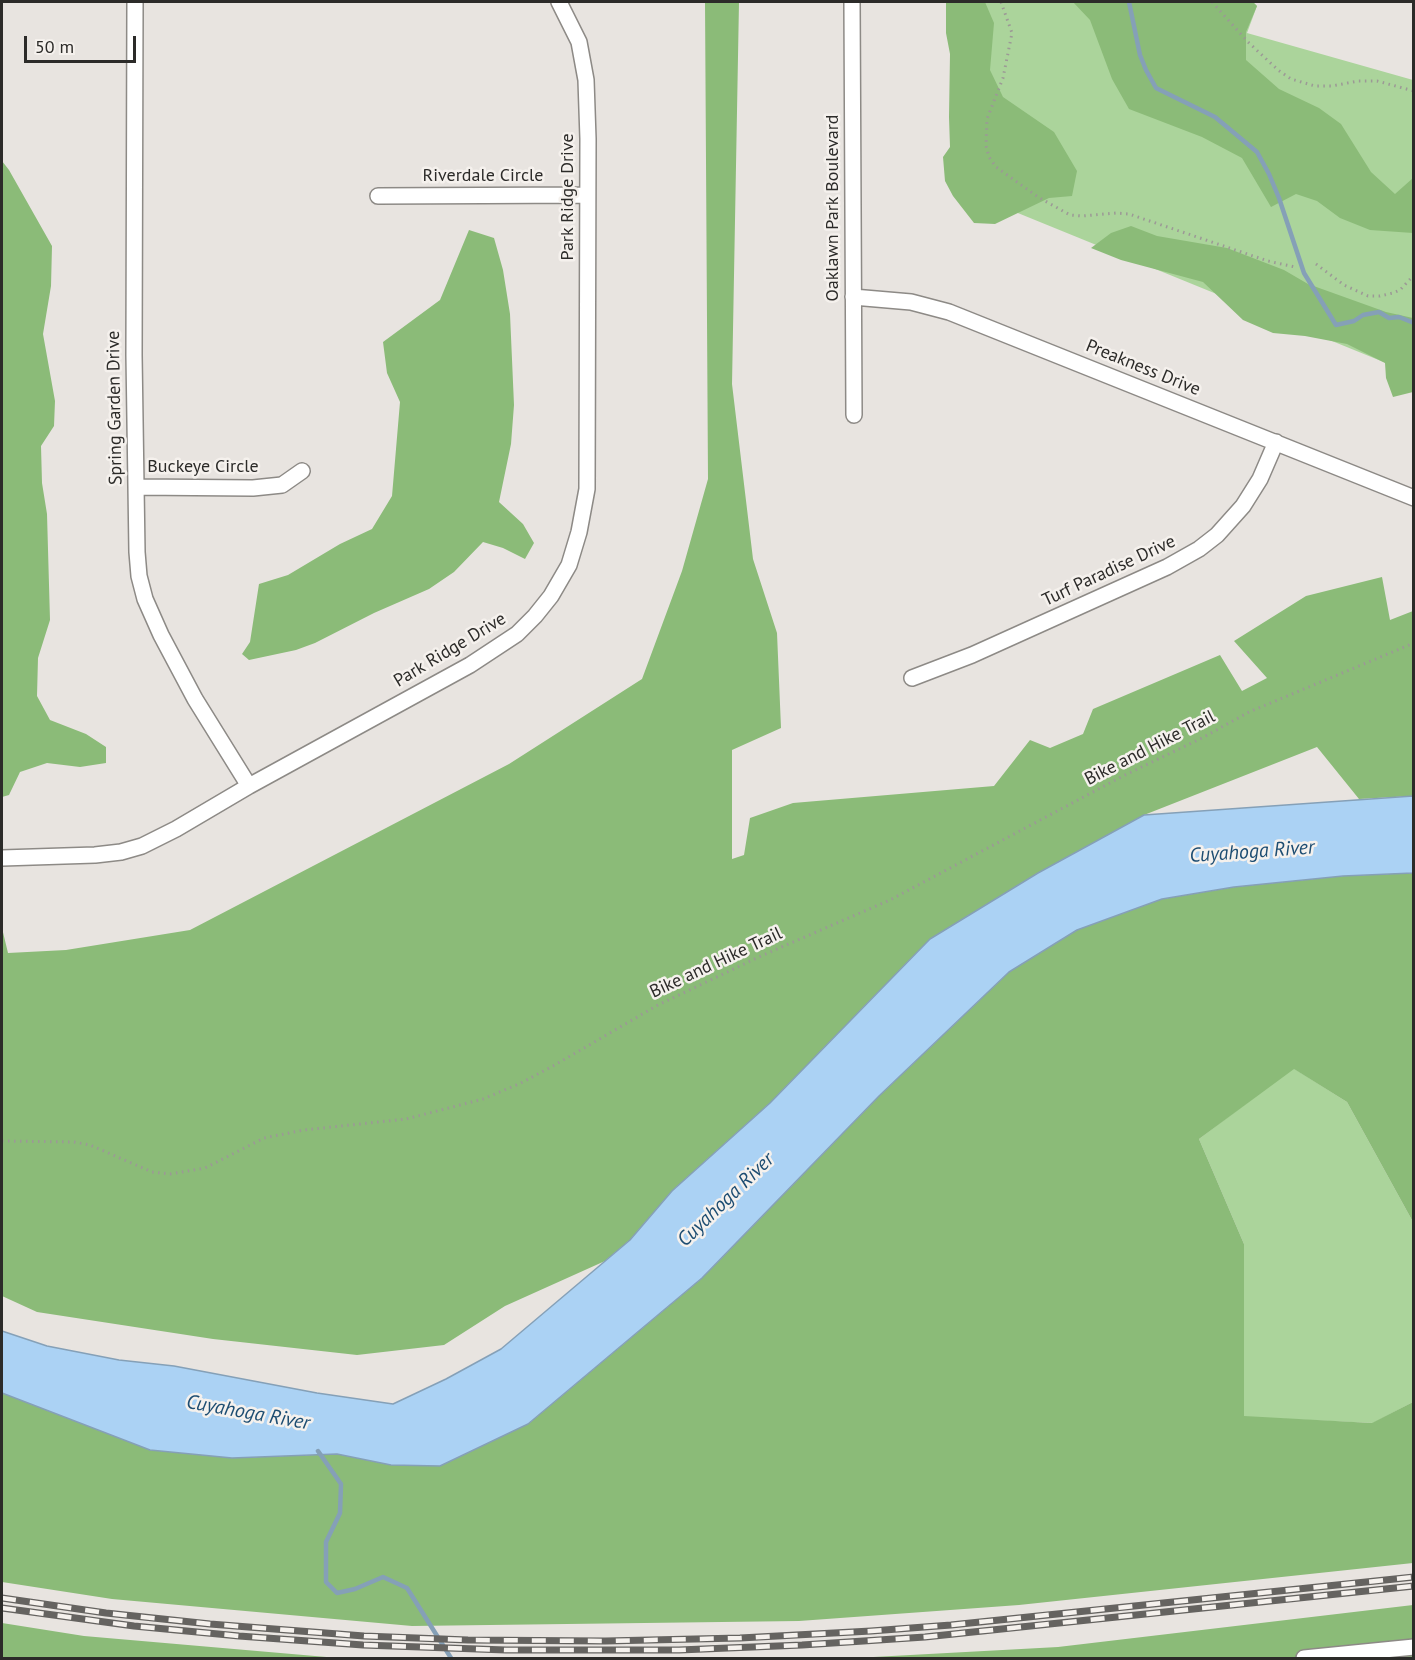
<!DOCTYPE html>
<html>
<head>
<meta charset="utf-8">
<style>
	body { margin:0 }
	#map { position:relative; width:1415px; height:1660px; overflow:hidden; background:#e8e4e0; font-family:"PT Sans",sans-serif }
	canvas { display:block }
	.frame { position:absolute; inset:0; border:3px solid #2c2b29; pointer-events:none }
	.scale { position:absolute; left:24px; top:36px; width:112px; height:27px; box-sizing:border-box; border:3px solid #2c2b29; border-top:0; padding-left:8px; font-size:18px; line-height:21px; white-space:nowrap; color:#2c2b29; -webkit-text-stroke:4px #f5f1ed; paint-order:stroke }
</style>
</head>
<body>
<div id="map">
<canvas width="1415" height="1660"></canvas>
<div class="frame"></div>
<div class="scale">50 m</div>
</div>
<script>
const c = document.querySelector('canvas').getContext('2d');
c.lineJoin = 'round';
function paint(path, color) { c.fillStyle = color; c.fill(path, 'evenodd'); }
const poly = rows => new Path2D(rows.map(r => 'M' + r).join(''));
function strokePath(path, color, width, dash) { c.strokeStyle = color; c.lineWidth = width; c.lineCap = dash ? 'butt' : 'round'; c.setLineDash(dash || []); c.stroke(path); }
function drawText(font, color, halo, rows, align = 'center') {
  c.font = font + ' "PT Sans",sans-serif'; c.lineWidth = 5; c.setLineDash([]); c.textBaseline = 'middle'; c.strokeStyle = halo; c.fillStyle = color; for (const [text, x, y, turn = 0] of rows) {
    c.save(); c.translate(x, y); c.rotate((+turn || 0) * Math.PI / 180); c.textAlign = isNaN(turn) ? turn : align; if (halo) c.strokeText(text, 0, 0); c.fillText(text, 0, 0); c.restore();
  }
}
paint(poly([
	[952,2,1253,2,1257,6,1247,33,1413,80,1413,374,954,187],
	[1293,1068,1347,1102,1413,1222,1413,1402,1373,1423,1244,1417,1244,1244,1199,1139]
]), '#abd49b');
paint(poly([
	[705,2,739,2,732,384,753,559,777,633,781,728,732,750,732,859,744,855,750,818,793,803,994,786,1030,740,1050,748,1083,734,1093,709,1220,655,1242,691,1267,678,1234,641,1306,596,1382,577,1390,620,1413,611,1413,796,1359,799,1317,747,1144,815,1038,873,930,939,770,1103,672,1191,630,1240,605,1261,505,1306,444,1345,357,1355,213,1339,37,1312,2,1296,2,928,8,953,66,950,190,930,509,764,642,679,682,571,708,479],
	[946,2,985,2,994,23,990,70,1003,97,1054,132,1077,171,1072,196,1049,198,995,224,974,223,953,196,945,181,943,157,950,147,949,117,950,54,946,33],
	[1073,2,1253,2,1257,6,1246,32,1246,60,1279,89,1319,108,1341,124,1371,172,1395,194,1413,178,1413,233,1370,230,1340,218,1317,201,1296,194,1271,207,1242,158,1202,137,1129,109,1112,79,1090,20],
	[2,161,9,170,52,246,51,286,43,334,55,401,54,426,41,446,42,483,47,514,50,620,38,658,37,696,50,720,86,734,106,747,106,763,80,767,47,763,20,772,9,795,2,797],
	[1131,226,1157,236,1227,248,1284,270,1308,284,1386,312,1413,318,1413,392,1393,397,1386,378,1385,363,1347,344,1305,336,1273,333,1243,320,1203,282,1121,260,1091,248,1111,233],
	[469,230,494,238,503,270,510,314,514,405,511,444,499,502,523,524,534,543,525,559,503,548,483,542,454,572,429,589,374,613,315,643,296,650,249,660,242,654,250,642,259,584,288,575,340,544,372,529,392,496,400,402,387,373,383,342,440,300],
	[1413,873,1413,1222,1347,1102,1294,1069,1199,1139,1244,1244,1244,1416,1372,1423,1413,1402,1413,1563,1019,1605,799,1621,412,1626,112,1599,2,1582,2,1393,151,1450,232,1458,337,1454,391,1465,528,1424,702,1278,879,1096,1009,972,1077,930,1162,899,1234,887,1343,876],
	[1413,1605,1413,1658,855,1658,1058,1647],
	[2,1623,84,1636,338,1658,2,1658]
]), '#8bbb78');
const water = poly([
	[1413,796,1413,873,1343,876,1234,887,1162,899,1077,930,1009,972,879,1096,702,1278,528,1424,440,1466,391,1465,337,1454,232,1458,150,1450,2,1393,2,1331,47,1346,119,1360,174,1366,317,1393,393,1404,446,1379,501,1349,630,1240,672,1191,770,1103,930,939,1038,873,1144,815,1413,796]
]);
paint(water, '#abd2f4');
strokePath(water, '#85a0b7', 1.5);
strokePath(poly([
	[1129,2,1140,55,1146,70,1156,88,1215,117,1257,152,1269,174,1279,198,1304,273,1336,325,1354,321,1363,315,1379,312,1389,318,1399,317,1414,323],
	[318,1451,341,1484,340,1513,326,1542,326,1582,337,1593,355,1589,383,1577,407,1588,451,1658]
]), '#85a0b7', 4.5);
const minor = poly([
	[135,2,134,355,137,552,139,576,145,599,161,635,195,699,249,786],
	[852,2,854,415],
	[378,196,587,195],
	[853,297,911,302,949,312,1414,498],
	[136,487,253,488,282,485,302,471],
	[912,678,972,655,1167,567,1199,549,1217,535,1243,506,1260,479,1276,442],
	[2,858,95,855,121,852,142,846,176,829,249,786,470,665,517,634,535,616,551,596,569,565,579,532,587,489,588,139,586,80,579,42,559,2],
	[1304,1658,1414,1647]
]);
strokePath(minor, '#8d8a86', 18);
strokePath(poly([
	[1001,2,1012,33,1003,78,987,119,986,146,989,157,996,167,1038,197,1070,215,1082,216,1116,213,1129,214,1268,261,1295,267],
	[1212,2,1248,42,1278,70,1291,79,1315,86,1332,86,1358,81,1377,81,1414,91],
	[1316,264,1344,285,1368,296,1380,296,1393,293,1400,290,1414,275],
	[2,1141,74,1142,90,1145,152,1172,170,1174,205,1168,264,1138,304,1130,406,1119,483,1099,521,1083,553,1066,658,1005,761,956,890,900,1123,776,1202,738,1249,712,1414,643]
]), '#9c9996', 3, [1.5, 4.5]);
strokePath(minor, '#fff', 15);
const rail = poly([
	[2,1598,106,1613,210,1624,364,1636,468,1640,605,1641,740,1638,871,1631,951,1625,1414,1577],
	[2,1608,134,1626,239,1636,363,1645,506,1650,679,1650,802,1645,925,1637,1414,1586]
]);
strokePath(rail, '#656360', 7);
strokePath(rail, '#f5f1ed', 4.5, [14]);
drawText('18px', '#2c2b29', '#f5f1ed', [
	["Riverdale Circle",483,176],
	["Park Ridge Drive",568,197,-90],
	["Oaklawn Park Boulevard",833,208,-90],
	["Preakness Drive",1143,368,22],
	["Spring Garden Drive",115,408,-91],
	["Buckeye Circle",203,467],
	["Turf Paradise Drive",1109,571,-25],
	["Park Ridge Drive",450,650,-31],
	["Bike and Hike Trail",1150,748,-27],
	["Bike and Hike Trail",716,963,-25]
]);
drawText('italic 20px', '#1d4d72', '#f5f1ed', [
	["Cuyahoga River",1252,852,-4],
	["Cuyahoga River",726,1200,-44],
	["Cuyahoga River",248,1413,10]
]);
</script>
</body>
</html>
